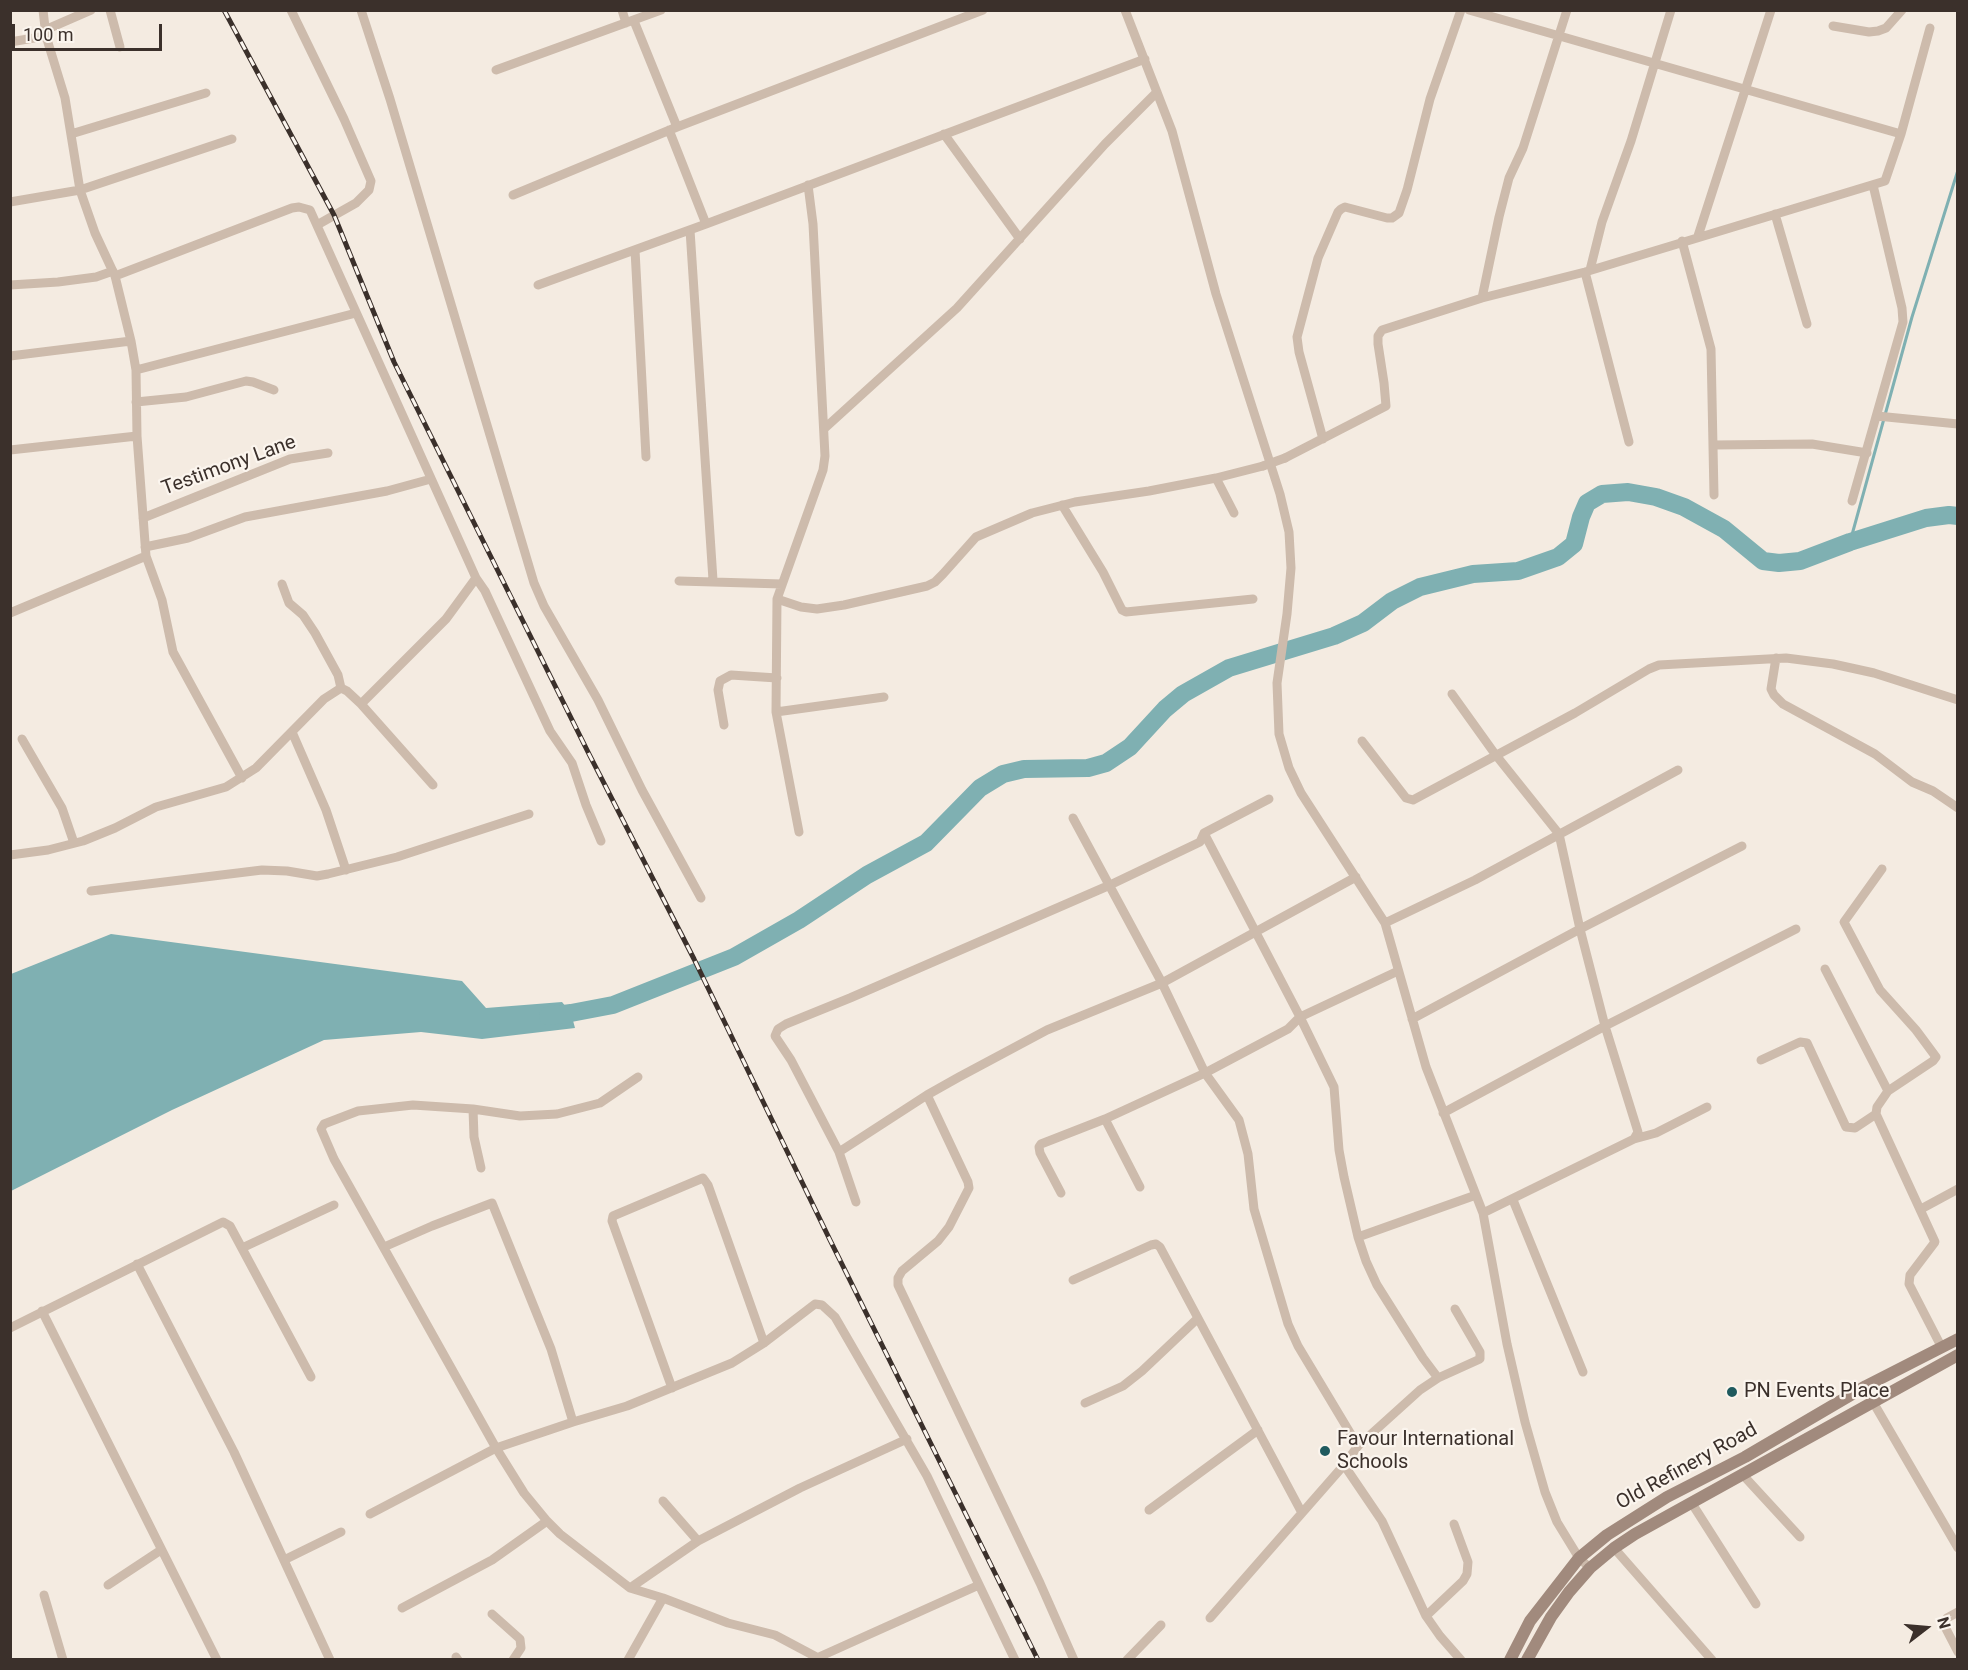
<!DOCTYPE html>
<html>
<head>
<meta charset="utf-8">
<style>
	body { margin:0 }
	#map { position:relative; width:1968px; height:1670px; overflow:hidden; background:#f4ebe1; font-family:Roboto,sans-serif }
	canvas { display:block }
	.frame { position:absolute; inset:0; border:12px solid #3b302b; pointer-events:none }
	.north { position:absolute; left:1896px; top:1598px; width:60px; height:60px; -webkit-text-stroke:4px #fbf5ee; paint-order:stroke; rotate:74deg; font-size:16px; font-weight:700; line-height:24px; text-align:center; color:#3b302b }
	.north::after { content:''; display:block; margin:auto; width:21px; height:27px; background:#3b302b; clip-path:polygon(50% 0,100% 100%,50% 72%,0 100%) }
	.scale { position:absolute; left:12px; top:24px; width:150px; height:27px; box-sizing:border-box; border:3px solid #3b302b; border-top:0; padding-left:8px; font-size:18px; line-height:21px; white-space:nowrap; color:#3b302b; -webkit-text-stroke:4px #fbf5ee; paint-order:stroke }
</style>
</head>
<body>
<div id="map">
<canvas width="1968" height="1670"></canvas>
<div class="frame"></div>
<div class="north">N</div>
<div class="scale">100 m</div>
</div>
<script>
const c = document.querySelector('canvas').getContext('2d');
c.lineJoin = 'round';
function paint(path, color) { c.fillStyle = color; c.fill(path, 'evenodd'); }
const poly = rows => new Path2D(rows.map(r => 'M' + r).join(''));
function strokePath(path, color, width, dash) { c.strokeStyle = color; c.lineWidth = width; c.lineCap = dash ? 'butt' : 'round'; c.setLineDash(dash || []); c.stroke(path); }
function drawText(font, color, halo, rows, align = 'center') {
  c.font = font + ' Roboto,sans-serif'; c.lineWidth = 4.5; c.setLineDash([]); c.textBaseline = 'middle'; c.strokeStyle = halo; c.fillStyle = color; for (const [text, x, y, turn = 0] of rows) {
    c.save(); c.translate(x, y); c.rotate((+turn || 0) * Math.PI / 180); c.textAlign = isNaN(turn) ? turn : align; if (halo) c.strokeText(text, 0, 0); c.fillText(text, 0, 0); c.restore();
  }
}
paint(poly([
	[111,934,462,981,486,1008,562,1002,571,1013,575,1028,482,1039,421,1032,324,1040,172,1110,11,1191,11,974]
]), '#7fb0b2');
strokePath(poly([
	[1850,542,1912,317,1958,170]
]), '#7fb0b2', 3);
strokePath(poly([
	[548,1016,571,1013,613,1005,734,957,799,920,867,875,926,843,980,788,1003,774,1024,769,1088,768,1106,763,1130,747,1165,709,1183,694,1229,668,1334,636,1363,623,1392,601,1420,587,1473,574,1518,571,1558,557,1574,544,1581,517,1587,503,1602,494,1628,492,1656,497,1684,507,1724,529,1763,561,1779,563,1800,561,1850,542,1926,518,1949,515,1958,516]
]), '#7fb0b2', 18);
strokePath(poly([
	[43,10,46,36,65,98,80,190,95,233,115,276,131,341,136,370,137,436,146,556,162,600,173,652,242,778],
	[110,10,120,47],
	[291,10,344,119,371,181,369,190,356,203,317,225],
	[361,10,390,99,534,583,544,606,598,700,642,790,701,898],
	[622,10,626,23],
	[1125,10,1172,131,1216,294,1280,494,1289,532,1291,568,1287,614,1277,683,1279,734,1289,768,1301,793,1385,923,1426,1067,1483,1213,1507,1344,1525,1422,1545,1492,1557,1522,1579,1558,1590,1568],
	[1469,10,1901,134],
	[634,21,677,127],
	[1833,26,1869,32,1878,31,1886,28,1902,10],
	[45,30,91,10],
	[10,42,46,36],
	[496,70,661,10],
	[669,130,706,224],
	[71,134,206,93],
	[944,134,1020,239],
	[513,195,677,127,983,10],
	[10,202,80,190,232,139],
	[1775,214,1807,324],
	[690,230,713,580],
	[1698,236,1771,10],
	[1682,241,1711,349,1714,495],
	[635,250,646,457],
	[1590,270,1602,222,1631,141,1671,10],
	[1585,272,1629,442],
	[115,276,292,208,299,207,310,210,476,578,485,591,550,731,572,763,586,805,601,841],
	[10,285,58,282,96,277,113,271],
	[538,285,706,224,1145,59],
	[1482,298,1499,217,1509,178,1523,148,1567,10],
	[10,356,131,341],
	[136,370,356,313],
	[136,402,186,397,246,381,253,382,274,390],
	[1877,416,1958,424],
	[825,428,957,308,1105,144,1157,92],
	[1323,439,1299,352,1297,337,1318,258,1338,212,1341,209,1345,207,1387,218,1392,218,1399,213,1407,190,1430,99,1461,10],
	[1713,445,1812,444,1867,453],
	[10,450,137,436],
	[1285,458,1386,406,1384,383,1378,344,1378,336,1382,330,1482,298,1585,272,1885,181,1901,134,1930,28],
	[1216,478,1234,513],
	[1852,501,1903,322,1902,308,1873,185],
	[1062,505,1103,572,1122,610,1126,612,1253,599],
	[143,518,290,459,328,453],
	[145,547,188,538,245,517,387,491,431,479],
	[679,581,782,584],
	[282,584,289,603,303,615,315,633,338,675,341,688],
	[777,599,801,607,817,609,844,605,927,586,935,582,943,574,976,537,1032,513,1075,502,1149,491,1216,478,1263,466],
	[10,613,146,556],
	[1776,658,1771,689,1774,695,1783,704,1875,754,1912,782,1933,791,1958,808],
	[1452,694,1495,754,1559,834,1580,929,1605,1026,1638,1132,1634,1139,1483,1213],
	[361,704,446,619,476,578],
	[776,712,884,697],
	[724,725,718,690,720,681,731,675,777,678],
	[292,732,326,810,346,870],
	[22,739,62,808,74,843],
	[1362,741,1406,798,1413,800,1575,713,1649,669,1659,665,1786,658,1833,664,1874,673,1958,700],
	[1073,818,1162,983,1205,1073,1239,1120,1248,1154,1254,1209,1288,1324,1298,1346,1358,1446],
	[799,832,776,712,777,599,823,470,825,456,813,224,808,185],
	[1204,833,1300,1017,1334,1087,1339,1150,1344,1177,1358,1237,1366,1261,1377,1285,1423,1358,1438,1378],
	[10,855,48,850,83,841,115,828,156,807,226,787,256,768,324,699,341,688,347,691,361,704,433,785],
	[1882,869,1844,922,1880,990,1916,1030,1936,1057,1933,1061,1888,1091,1877,1107,1876,1114,1935,1242,1910,1275,1909,1284,1942,1348],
	[91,891,262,870,287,871,317,876,328,874,397,857,529,814],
	[1385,923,1475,880,1678,770],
	[1825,969,1888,1091],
	[1412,1019,1580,929,1742,846],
	[1761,1060,1800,1042,1807,1043,1846,1127,1855,1128,1876,1114],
	[638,1077,600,1103,557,1114,520,1116,473,1109,413,1105,358,1111,324,1124,321,1129,334,1159,496,1448,524,1493,547,1521,560,1534,630,1588,663,1598,728,1623,775,1635,822,1660],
	[927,1095,968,1182,969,1188,949,1227,938,1241,902,1271,898,1278,898,1285,1040,1583,1074,1660],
	[473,1109,474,1137,481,1168],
	[1443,1113,1605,1026,1796,929],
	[1105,1119,1140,1187],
	[1634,1139,1656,1133,1707,1107],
	[839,1152,927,1095,959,1077,1047,1030,1162,983,1356,877],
	[1061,1193,1040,1153,1039,1147,1041,1144,1105,1119,1205,1073,1288,1029,1300,1017,1398,971],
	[1513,1200,1583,1372],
	[856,1202,839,1152,791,1060,775,1036,778,1029,786,1024,850,998,1110,885,1200,842,1204,833,1269,799],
	[1921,1209,1958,1189],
	[1358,1237,1476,1195],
	[384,1247,432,1226,492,1203,551,1349,573,1422],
	[242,1248,334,1205],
	[137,1264,234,1452,330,1660],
	[1073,1280,1151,1245,1156,1244,1160,1247,1302,1513],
	[42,1311,217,1660],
	[10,1328,223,1222,230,1226,311,1377],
	[672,1388,612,1221,613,1216,703,1178,708,1185,764,1343],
	[1873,1402,1958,1548],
	[1085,1403,1123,1386,1142,1371,1197,1319],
	[1344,1465,1382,1521,1426,1616,1440,1636,1461,1660],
	[1742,1474,1800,1537],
	[663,1501,698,1541],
	[1691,1502,1756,1604],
	[1149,1510,1258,1430],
	[370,1514,496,1448,573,1422,627,1406,732,1363,764,1343,815,1304,822,1305,835,1317,927,1476,1015,1660],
	[1614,1548,1712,1660],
	[284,1560,341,1532],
	[108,1585,161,1550],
	[630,1588,698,1541,800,1488,907,1439],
	[44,1595,63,1660],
	[402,1608,492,1560,547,1521],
	[1958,1612,1947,1618,1944,1625,1958,1652],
	[492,1614,520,1639,521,1648,513,1660],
	[1426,1616,1463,1581,1467,1574,1468,1562,1454,1524],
	[1210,1618,1344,1465,1358,1446,1420,1390,1438,1378,1480,1359,1480,1352,1455,1309],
	[456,1657,458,1660],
	[819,1657,979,1585],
	[628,1660,663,1598],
	[1127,1660,1161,1625]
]), '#cdbbac', 9);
strokePath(poly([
	[1510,1660,1530,1621,1579,1558,1607,1535,1667,1497,1745,1457,1866,1386,1958,1339],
	[1527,1660,1551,1617,1569,1592,1590,1568,1614,1548,1635,1534,1958,1355]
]), '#a18a7d', 12);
const rail = poly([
	[224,10,334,215,394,362,589,754,694,959,830,1240,1038,1660]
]);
strokePath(rail, '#3b302b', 5);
strokePath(rail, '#fbf5ee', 3, [9]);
strokePath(poly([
	[1263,466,1285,458]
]), '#cdbbac', 9);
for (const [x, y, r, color] of [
	[1732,1392,6,"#1f5a5e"],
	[1325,1451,6,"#1f5a5e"]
]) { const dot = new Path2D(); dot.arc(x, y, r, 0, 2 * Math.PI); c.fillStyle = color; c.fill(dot); strokePath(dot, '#fbf5ee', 2); }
drawText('20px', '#3b302b', '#fbf5ee', [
	["Testimony Lane",229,466,-20],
	["Old Refinery Road",1687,1467,-29]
]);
drawText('20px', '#3b302b', '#fbf5ee', [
	["PN Events Place",1744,1392],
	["Favour International",1337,1440],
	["Schools",1337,1463]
], 'left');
</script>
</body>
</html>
